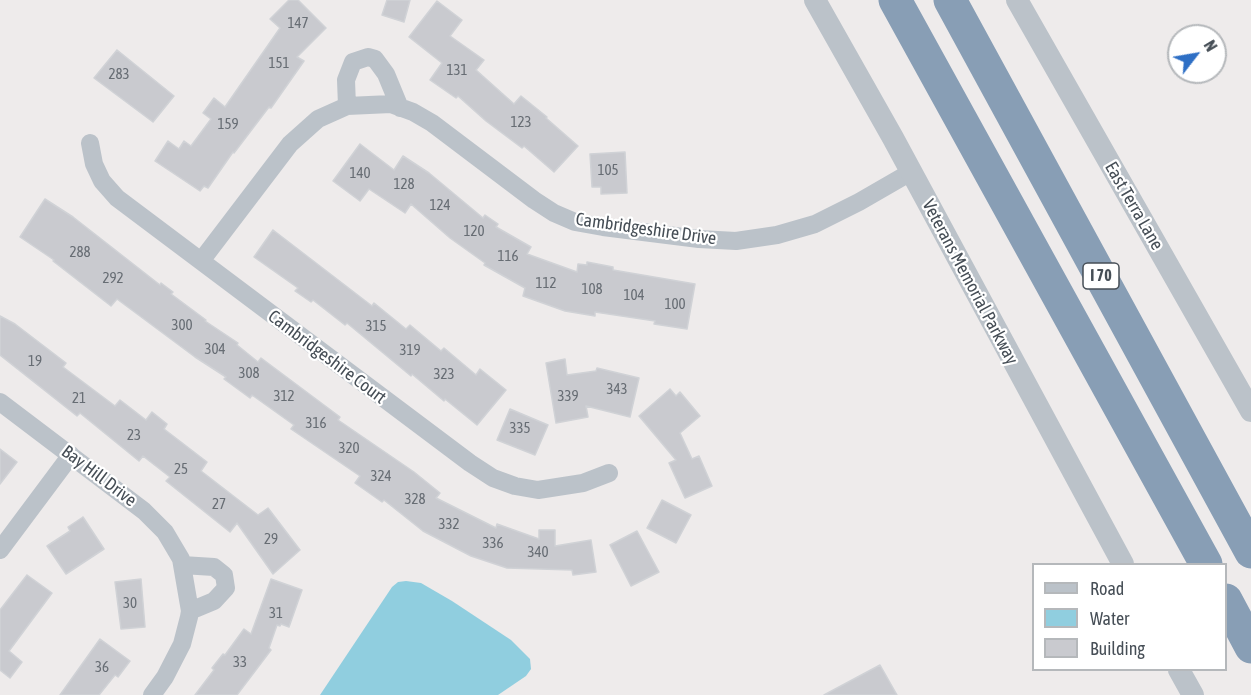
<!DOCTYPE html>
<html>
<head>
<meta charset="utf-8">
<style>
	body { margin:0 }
	#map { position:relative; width:1251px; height:695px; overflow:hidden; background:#eeebeb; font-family:"Asap Condensed",sans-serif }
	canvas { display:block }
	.legend { position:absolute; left:1032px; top:563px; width:195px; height:108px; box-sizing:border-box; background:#fff; border:2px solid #b5b8bb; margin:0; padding:8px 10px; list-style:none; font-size:18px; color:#464e56 }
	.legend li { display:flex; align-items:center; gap:12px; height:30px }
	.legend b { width:30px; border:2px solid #b5b8bb }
	.north { position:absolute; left:1167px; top:24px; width:60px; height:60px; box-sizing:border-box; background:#fff; border:2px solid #b5b8bb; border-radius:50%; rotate:59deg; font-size:16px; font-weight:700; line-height:24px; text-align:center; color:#464e56 }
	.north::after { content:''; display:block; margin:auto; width:21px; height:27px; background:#2e6fc5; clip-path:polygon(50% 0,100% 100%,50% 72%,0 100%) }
</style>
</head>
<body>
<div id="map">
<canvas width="1251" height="695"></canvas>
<ul class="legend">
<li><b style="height:8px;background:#bbc2c9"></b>Road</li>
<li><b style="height:16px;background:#90cedf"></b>Water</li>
<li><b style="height:16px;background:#c9cacf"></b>Building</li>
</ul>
<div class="north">N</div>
</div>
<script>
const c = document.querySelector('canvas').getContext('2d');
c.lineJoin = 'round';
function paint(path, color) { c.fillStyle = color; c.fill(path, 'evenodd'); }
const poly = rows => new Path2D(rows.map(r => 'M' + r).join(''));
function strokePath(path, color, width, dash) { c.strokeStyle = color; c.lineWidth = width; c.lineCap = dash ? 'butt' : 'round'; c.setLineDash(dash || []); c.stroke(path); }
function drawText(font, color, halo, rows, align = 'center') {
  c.font = font + ' "Asap Condensed",sans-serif'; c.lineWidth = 4.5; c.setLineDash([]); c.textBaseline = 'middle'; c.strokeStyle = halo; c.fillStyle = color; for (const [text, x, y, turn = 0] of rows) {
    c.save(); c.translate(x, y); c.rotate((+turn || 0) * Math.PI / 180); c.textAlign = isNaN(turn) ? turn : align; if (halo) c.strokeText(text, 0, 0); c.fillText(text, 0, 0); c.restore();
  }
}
paint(poly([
	[406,581,421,583,452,601,511,640,530,659,531,669,526,676,498,695,320,695,392,587,398,582]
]), '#90cedf');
const building = poly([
	[289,0,298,0,326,28,297,57,304,61,271,108,269,107,234,153,233,152,208,188,204,186,200,191,155,161,168,141,179,149,184,141,191,146,211,119,203,113,214,98,225,107,280,28,270,19,289,0],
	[387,0,410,0,404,22,382,15,387,0],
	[437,1,462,20,450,36,484,60,476,70,514,104,521,96,547,117,546,118,578,146,554,172,524,146,522,148,486,121,458,96,456,98,430,80,442,63,409,37,437,1],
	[117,50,174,96,153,122,94,78,117,50],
	[360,144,394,170,403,156,429,173,483,218,485,215,498,224,496,227,531,247,527,254,577,272,578,264,587,265,587,262,613,267,613,270,695,284,687,329,654,324,655,321,595,312,595,316,565,311,523,296,525,288,484,265,485,263,450,238,411,204,405,213,369,189,360,201,333,181,360,144],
	[625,152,627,193,601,194,601,187,592,187,590,154,625,152],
	[45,199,73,217,160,285,161,283,173,292,171,294,206,320,205,321,238,343,237,345,258,362,261,358,340,417,338,420,414,472,440,493,436,498,496,528,497,524,539,539,539,530,555,530,555,546,591,540,596,572,573,575,572,570,507,568,471,556,423,531,384,500,382,502,355,483,360,476,291,429,294,425,252,395,250,398,224,379,226,377,195,357,117,299,111,306,53,261,54,260,20,237,45,199],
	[273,230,372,306,374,303,406,329,410,325,441,351,444,348,476,375,480,369,506,390,477,425,445,399,444,401,412,374,411,376,347,323,345,325,313,300,311,302,295,291,298,288,254,257,273,230],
	[0,316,15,324,66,363,63,367,115,406,120,400,146,420,152,412,167,424,164,429,207,462,201,471,258,515,268,508,300,550,273,574,237,523,230,532,166,481,170,477,143,456,139,461,80,413,77,416,0,355,0,316],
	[565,359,567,375,596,371,597,368,639,378,630,417,586,406,588,417,556,423,546,363,565,359],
	[670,389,676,396,680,392,700,416,680,433,692,459,699,456,712,486,685,498,669,463,676,460,639,416,670,389],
	[510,409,548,425,535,455,497,440,510,409],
	[0,449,17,462,0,484,0,449],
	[662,500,691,515,676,543,647,528,662,500],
	[83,517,104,549,66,574,47,546,70,531,68,527,83,517],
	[637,531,659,572,631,586,610,545,637,531],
	[27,575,52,593,9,651,22,662,10,678,0,670,0,610,27,575],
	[141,579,145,627,121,629,115,582,141,579],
	[271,579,302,590,289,627,281,624,280,626,277,625,269,648,271,650,237,695,195,695,214,670,212,668,223,654,225,655,244,629,251,634,271,579],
	[100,639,130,661,118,677,115,675,99,695,60,695,100,639],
	[880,665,897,695,824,695,880,665]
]);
paint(building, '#c9cacf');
strokePath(building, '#d0d2d6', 1.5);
strokePath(poly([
	[347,106,346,80,353,62,368,57,375,59,386,74,400,108],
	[90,143,94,164,102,181,117,198,470,463,493,478,515,486,538,490,583,483,609,473],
	[201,261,290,144,318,119,347,106,391,104,413,112,432,123,534,200,554,213,575,222,603,227,699,239,736,241,777,235,815,224,859,202,911,172],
	[0,402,144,511,165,532,181,559,190,611,189,617,182,644,165,677,152,695],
	[0,550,71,455],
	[182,565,214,567,224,575,226,588,214,601,190,611]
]), '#bbc2c9', 18);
strokePath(poly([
	[815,0,893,138,1123,564],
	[1017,0,1251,411],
	[1179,670,1193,695]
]), '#bbc2c9', 22);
strokePath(poly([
	[895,0,1206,564],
	[950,0,1251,552],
	[1226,600,1251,647]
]), '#889eb5', 33);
drawText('15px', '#676d74', null, [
	["147",298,23],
	["151",279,63],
	["131",457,70],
	["283",119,74],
	["123",521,122],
	["159",228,124],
	["105",608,170],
	["140",360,173],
	["128",404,184],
	["124",440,205],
	["120",474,231],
	["288",80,252],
	["116",508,256],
	["292",113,278],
	["112",546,283],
	["108",592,289],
	["104",634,295],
	["100",675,304],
	["300",182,325],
	["315",376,326],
	["304",215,349],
	["319",410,350],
	["19",35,361],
	["308",249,373],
	["323",444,374],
	["343",617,389],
	["312",284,396],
	["339",568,396],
	["21",79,398],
	["316",316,423],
	["335",520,428],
	["23",134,435],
	["320",349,448],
	["25",181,469],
	["324",381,476],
	["328",415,499],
	["27",219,504],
	["332",449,524],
	["29",271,539],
	["336",493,543],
	["340",538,552],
	["30",130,603],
	["31",276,613],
	["33",240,662],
	["36",102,667]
]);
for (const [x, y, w] of [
	[1101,276,36]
]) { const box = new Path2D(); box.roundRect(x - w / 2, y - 13, w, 26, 4.5); c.fillStyle = '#fff'; c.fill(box); strokePath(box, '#464e56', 1.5); }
drawText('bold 16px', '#464e56', null, [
	["I 70",1101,276]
]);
drawText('18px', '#464e56', '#fff', [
	["East Terra Lane",1134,206,60],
	["Cambridgeshire Drive",646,229,8],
	["Veterans Memorial Parkway",970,282,62],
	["Cambridgeshire Court",327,357,37],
	["Bay Hill Drive",99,476,37]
]);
</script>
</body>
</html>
